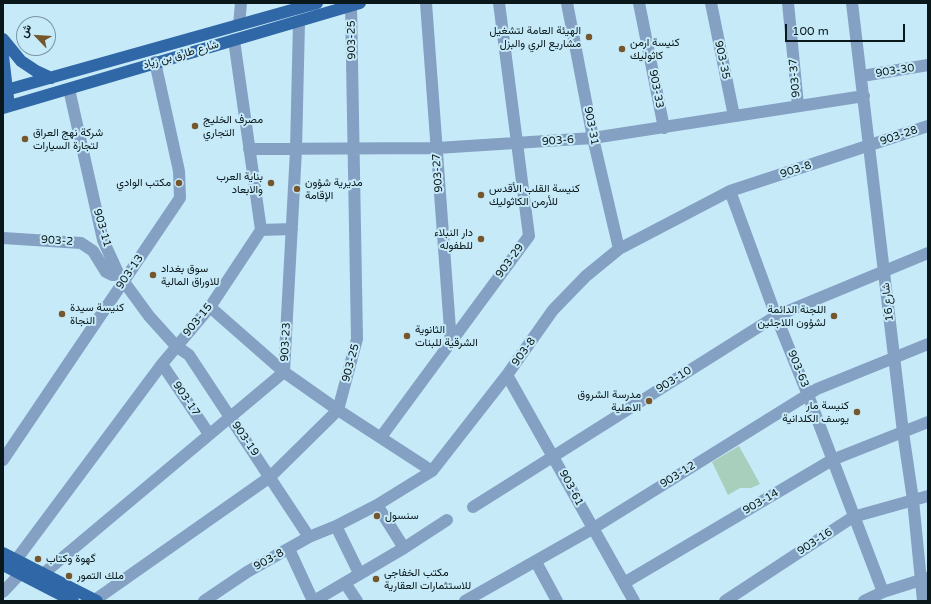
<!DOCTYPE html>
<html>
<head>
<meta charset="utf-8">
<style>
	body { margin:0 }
	#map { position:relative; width:931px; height:604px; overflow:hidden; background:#c6eaf8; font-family:"Varela Round",Vazirmatn,sans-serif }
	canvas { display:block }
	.frame { position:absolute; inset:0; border:4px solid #0a181c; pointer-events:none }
	.north { position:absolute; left:16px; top:16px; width:40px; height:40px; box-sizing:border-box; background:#c6eaf8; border:1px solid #7b96a0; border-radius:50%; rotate:295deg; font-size:11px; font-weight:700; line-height:16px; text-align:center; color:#0a181c }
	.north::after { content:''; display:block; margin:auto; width:14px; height:18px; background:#76562c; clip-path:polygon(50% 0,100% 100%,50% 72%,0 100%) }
	.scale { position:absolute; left:785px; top:24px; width:120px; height:18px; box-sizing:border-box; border:2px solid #0a181c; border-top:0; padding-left:5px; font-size:12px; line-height:14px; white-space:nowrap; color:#0a181c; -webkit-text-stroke:3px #c6eaf8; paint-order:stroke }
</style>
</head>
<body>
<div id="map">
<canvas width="931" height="604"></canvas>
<div class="frame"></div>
<div class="north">ش</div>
<div class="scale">100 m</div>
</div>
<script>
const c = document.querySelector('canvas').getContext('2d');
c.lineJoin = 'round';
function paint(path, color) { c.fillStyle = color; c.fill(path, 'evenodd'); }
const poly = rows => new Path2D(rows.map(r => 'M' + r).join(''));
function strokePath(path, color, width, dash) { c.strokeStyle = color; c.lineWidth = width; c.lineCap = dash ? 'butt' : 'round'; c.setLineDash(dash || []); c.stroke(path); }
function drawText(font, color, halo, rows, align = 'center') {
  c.font = font + ' "Varela Round",Vazirmatn,sans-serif'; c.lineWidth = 4; c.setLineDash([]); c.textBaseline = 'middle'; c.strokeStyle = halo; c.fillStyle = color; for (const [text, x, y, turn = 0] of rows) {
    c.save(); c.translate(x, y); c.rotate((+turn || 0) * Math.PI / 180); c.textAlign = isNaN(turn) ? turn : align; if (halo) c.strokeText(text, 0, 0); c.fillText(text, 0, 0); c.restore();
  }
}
paint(poly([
	[739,446,760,484,751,488,740,488,728,495,712,462]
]), '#a8cfbb');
strokePath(poly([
	[426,3,451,343],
	[567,3,593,138,619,249],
	[639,3,664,128],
	[711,3,734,116],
	[788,3,798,105],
	[852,3,903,432,913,500,923,601],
	[239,25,241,3],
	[862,76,928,65],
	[69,89,103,240,119,275,149,316,176,346,189,355,309,537],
	[249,149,437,148,593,138,864,96],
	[730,191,776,316,808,395,883,592],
	[261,230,292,229],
	[3,238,81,243,93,251,106,272,112,275,119,275],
	[210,307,284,372,338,410,432,471],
	[162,364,209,434],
	[507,375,634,601],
	[381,437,529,236,499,3],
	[3,460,180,198,179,171,155,62],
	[377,505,404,548],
	[473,507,776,316,928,253],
	[336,526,359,573],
	[289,549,313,601],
	[16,560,162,364,210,307,261,230,234,40],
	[536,562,557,601],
	[43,574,284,372,296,150,299,22],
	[345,583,357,601],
	[624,583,832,460,928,422],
	[3,592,20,574],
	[95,600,270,477,338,410,357,339,351,5],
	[204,601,247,572,309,537,336,526,377,505,432,471,507,375,553,310,586,276,619,249,730,191,928,126],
	[314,601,404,548,447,520],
	[465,601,592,529,817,389,928,344],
	[725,601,853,517,928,496],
	[864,601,883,592,927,578]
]), '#84a1c4', 12);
strokePath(poly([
	[3,39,21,61,36,71,51,78],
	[3,56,8,98],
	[3,91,317,3],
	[3,108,360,3],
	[3,553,97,601],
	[3,565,73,601]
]), '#3067a6', 12);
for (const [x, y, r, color] of [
	[589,37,4,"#76562c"],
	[622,49,4,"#76562c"],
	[195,126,4,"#76562c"],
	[25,139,4,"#76562c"],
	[179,183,4,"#76562c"],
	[271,183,4,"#76562c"],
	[297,189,4,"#76562c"],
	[481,195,4,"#76562c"],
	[481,239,4,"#76562c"],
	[153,275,4,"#76562c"],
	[62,314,4,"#76562c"],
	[834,316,4,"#76562c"],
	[407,336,4,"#76562c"],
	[649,401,4,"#76562c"],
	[857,412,4,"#76562c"],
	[377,516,4,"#76562c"],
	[38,559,4,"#76562c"],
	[69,576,4,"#76562c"],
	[376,579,4,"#76562c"]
]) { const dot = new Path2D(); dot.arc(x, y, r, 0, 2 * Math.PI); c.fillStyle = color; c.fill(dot); strokePath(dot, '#c6eaf8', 1.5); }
drawText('11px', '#0a181c', '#c6eaf8', [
	["الهيئة العامة لتشغيل",581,31,"right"],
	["مشاريع الري والبزل",581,44,"right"],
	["كنيسة ارمن",630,43],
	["كاثوليك",630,56],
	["مصرف الخليج",203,120],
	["التجاري",203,133],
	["شركة نهج العراق",33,133],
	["لتجارة السيارات",33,146],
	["بناية العرب",263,177,"right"],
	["والابعاد",263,190,"right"],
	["مكتب الوادي",171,183,"right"],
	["مديرية شؤون",305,183],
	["الإقامة",305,196],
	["كنيسة القلب الأقدس",489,189],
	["للأرمن الكاثوليك",489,202],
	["دار النبلاء",473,233,"right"],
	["للطفوله",473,246,"right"],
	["سوق بغداد",161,269],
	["للاوراق المالية",161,282],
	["كنيسة سيدة",70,308],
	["النجاة",70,321],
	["اللجنة الدائمة",826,310,"right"],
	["لشؤون اللاجئين",826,323,"right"],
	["الثانوية",415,330],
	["الشرقية للبنات",415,343],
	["مدرسة الشروق",641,395,"right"],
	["الاهلية",641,408,"right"],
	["كنيسة مار",849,406,"right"],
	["يوسف الكلدانية",849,419,"right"],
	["سنسول",385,516],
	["گهوة وكتاب",46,559],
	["مكتب الخفاجي",384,573],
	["للاستثمارات العقارية",384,586],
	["ملك التمور",77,576]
], 'left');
drawText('11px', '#0a181c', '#c6eaf8', [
	["903-25",352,40,-91],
	["شارع طارق بن زياد",181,55,-16],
	["903-35",722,60,78],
	["903-30",895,71,-9],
	["903-37",795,78,-95],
	["903-33",656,89,79],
	["903-31",591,126,79],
	["903-28",899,136,-19],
	["903-6",558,141,-4],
	["903-8",796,170,-18],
	["903-27",438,173,-94],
	["903-11",102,228,74],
	["903-2",57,241,4],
	["903-29",510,261,-54],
	["903-13",130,272,-56],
	["شارع 16",888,302,-96],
	["903-15",198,320,-51],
	["903-23",286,342,-87],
	["903-8",524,352,-54],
	["903-25",351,363,-75],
	["903-63",798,369,68],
	["903-10",674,380,-32],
	["903-17",186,399,56],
	["903-19",245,439,56],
	["903-12",678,475,-32],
	["903-61",571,488,62],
	["903-14",761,502,-30],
	["903-16",815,542,-33],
	["903-8",269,560,-29]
]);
</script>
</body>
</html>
